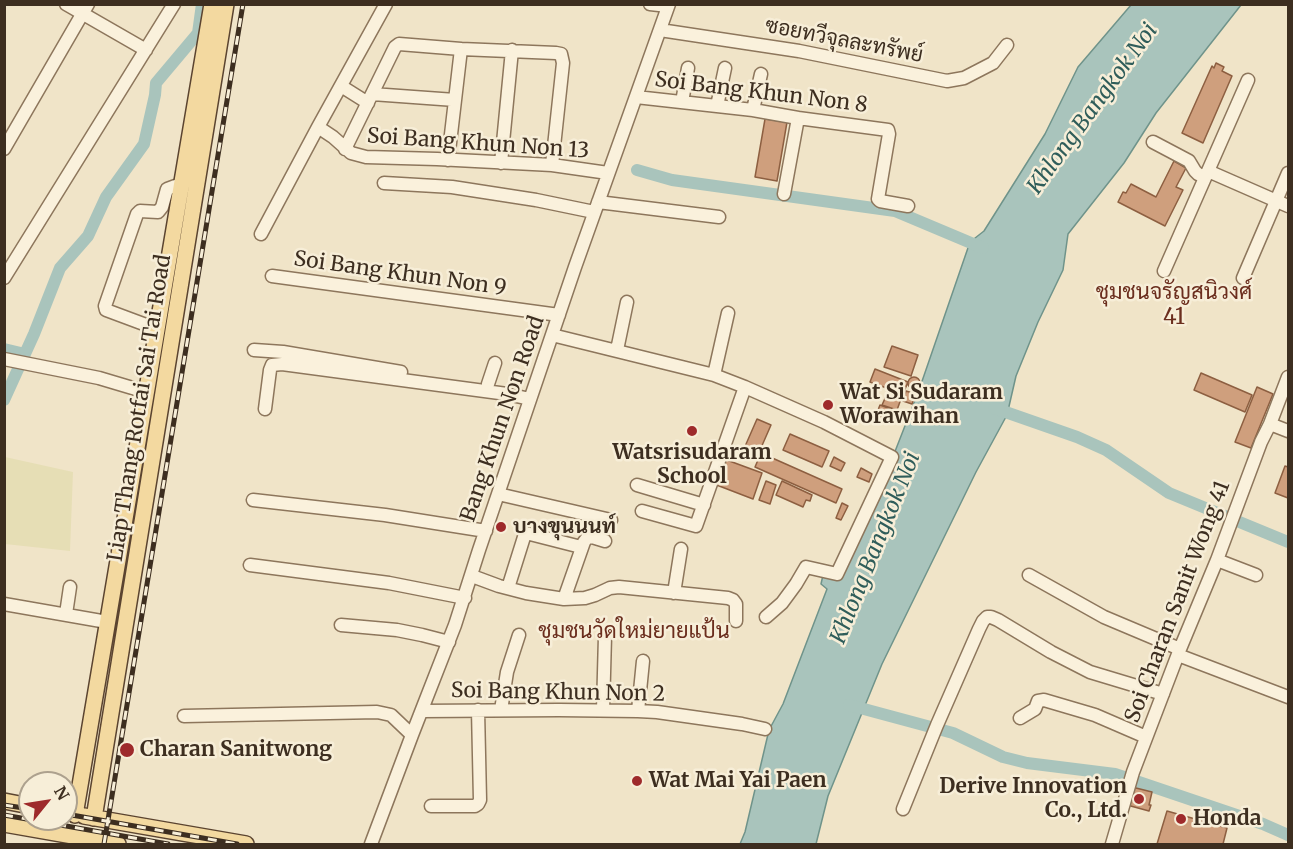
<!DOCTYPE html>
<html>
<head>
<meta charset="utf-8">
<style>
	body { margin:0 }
	#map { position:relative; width:1293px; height:849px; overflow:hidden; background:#f0e4c8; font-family:Merriweather,serif }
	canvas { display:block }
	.frame { position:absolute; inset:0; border:6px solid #3d2e20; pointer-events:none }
	.north { position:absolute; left:18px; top:771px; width:60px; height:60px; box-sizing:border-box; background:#f7eed8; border:2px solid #ada18e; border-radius:50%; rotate:60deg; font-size:16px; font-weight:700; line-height:24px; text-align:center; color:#3d2e20 }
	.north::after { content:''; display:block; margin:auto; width:21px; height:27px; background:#9e2a2b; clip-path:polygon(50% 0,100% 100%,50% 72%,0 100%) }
</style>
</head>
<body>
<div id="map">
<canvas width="1293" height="849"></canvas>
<div class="frame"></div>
<div class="north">N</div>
</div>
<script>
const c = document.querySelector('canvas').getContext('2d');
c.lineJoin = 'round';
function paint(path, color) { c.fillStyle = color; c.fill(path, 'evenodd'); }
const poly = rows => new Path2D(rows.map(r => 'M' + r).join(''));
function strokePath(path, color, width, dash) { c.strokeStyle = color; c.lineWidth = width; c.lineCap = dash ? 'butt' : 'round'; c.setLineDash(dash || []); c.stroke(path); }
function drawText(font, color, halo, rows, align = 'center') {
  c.font = font + ' Merriweather,Sarabun,serif'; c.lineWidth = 5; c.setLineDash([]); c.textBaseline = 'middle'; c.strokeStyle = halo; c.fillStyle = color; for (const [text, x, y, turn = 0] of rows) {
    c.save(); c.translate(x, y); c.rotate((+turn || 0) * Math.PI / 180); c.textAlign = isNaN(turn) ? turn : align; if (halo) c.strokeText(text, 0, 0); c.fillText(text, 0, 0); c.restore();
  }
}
paint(poly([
	[5,457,73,472,70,551,5,544]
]), '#e6deb5');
const water = poly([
	[1131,5,1241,5,1156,113,1124,163,1068,234,1063,270,1038,322,1016,376,1007,415,976,472,882,664,828,796,816,844,740,844,745,832,769,730,783,704,827,589,821,584,823,575,837,578,894,454,919,390,970,242,984,231,1045,134,1078,67,1131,5]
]);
paint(water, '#a9c4bc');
strokePath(water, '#6f938a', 1.5);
strokePath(poly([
	[637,170,672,180,895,211,983,248],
	[4,349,25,354],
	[4,400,34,334,60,268,88,236,106,197,144,144,155,95,156,83,198,33,202,4],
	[994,408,1077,437,1106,450,1169,493,1288,542],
	[849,705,953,733,1003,757,1027,763,1115,774,1127,778,1263,824,1288,835]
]), '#a9c4bc', 12);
const building = poly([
	[1216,63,1224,67,1222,71,1232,76,1203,143,1182,133,1212,66,1214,68,1216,63],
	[765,119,787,122,777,181,755,177,765,119],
	[1174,161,1186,168,1176,187,1183,190,1165,226,1118,202,1123,192,1126,193,1131,184,1156,197,1174,161],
	[892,346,918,355,911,376,884,367,892,346],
	[875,369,908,382,903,394,870,382,875,369],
	[1201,373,1252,395,1245,412,1194,390,1201,373],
	'908 383a6 6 0 1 1 12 0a6 6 0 1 1-12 0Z',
	[1257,387,1273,394,1251,448,1235,442,1257,387],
	[906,391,916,394,912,404,903,401,906,391],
	[887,394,901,399,897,410,882,405,887,394],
	[880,405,896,411,892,421,876,415,880,405],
	[757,419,771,425,757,457,743,451,757,419],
	[790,434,829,451,822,467,783,450,790,434],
	[761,453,842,489,836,503,755,467,761,453],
	[834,457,845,463,841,471,830,466,834,457],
	[724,459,762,473,753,499,714,484,724,459],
	[1285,466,1288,467,1288,498,1275,493,1285,466],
	[861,468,872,474,869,482,857,477,861,468],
	[766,481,776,485,770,504,759,500,766,481],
	[782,481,812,495,810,501,806,500,803,507,776,495,782,481],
	[842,503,848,506,841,520,836,518,842,503],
	[1132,787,1152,792,1149,805,1151,805,1149,811,1127,805,1132,787],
	[1167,811,1227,828,1223,844,1157,844,1167,811]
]);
paint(building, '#cf9f7d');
strokePath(building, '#8d5f41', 1.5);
const minor = poly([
	[66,4,146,50],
	[650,4,668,6],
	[660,30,799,51,947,81,964,78,993,63,1007,45],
	[341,86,368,103],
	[372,94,455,100],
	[636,97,753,110,798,118,888,130,889,134,878,199,880,201,908,206],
	[682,102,688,68],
	[717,106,725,68],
	[753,110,761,74],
	[318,127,333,137,351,153,366,157,437,159,552,165,608,173],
	[1153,142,1189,161,1195,171,1198,174,1205,177],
	[4,149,88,4],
	[345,149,395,47,399,44,461,49,556,53,561,54,563,63,552,165],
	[448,160,461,49],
	[501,163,512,50],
	[1208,171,1288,206],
	[384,183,452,187,536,200,594,212],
	[784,194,798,118],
	[598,202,719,217],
	[261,234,318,127,386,4],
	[1164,271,1248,80],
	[272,276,559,315],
	[4,278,174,4],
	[1243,278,1288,173],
	[157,329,106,310,105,306,137,214,140,211,158,212,162,207,167,189,175,186,180,188],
	[552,335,714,375,745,387,824,422,892,457,837,574,806,567,796,584,782,603,766,617],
	[254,350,283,352,401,372],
	[617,350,627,302],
	[4,359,99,378,146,392],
	[714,375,728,313],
	[488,384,495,363],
	[265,409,270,370,272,365,282,364,507,394,530,399],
	[1270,424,1288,431],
	[637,485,704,505],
	[498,494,611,520],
	[253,500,385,515,486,531],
	[642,511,696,526,745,387],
	[1217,560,1256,575],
	[250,565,389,583,465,598],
	[1029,575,1104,617,1180,649],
	[472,576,499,586,526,593,564,599,585,598,595,595,610,588,619,587,728,598,733,600,736,604,736,621],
	[508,588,524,537,527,534,530,534,581,547],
	[674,593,681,549],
	[564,599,584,542,587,538,592,537,605,541],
	[4,604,107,622],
	[66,614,70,587],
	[341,625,397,630,422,635,449,642],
	[1178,655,1288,697],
	[501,710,507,672,519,635],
	[603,710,605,636],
	[422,711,559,710,638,711,657,712,742,724,765,729],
	[638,711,643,661],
	[184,716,377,712,391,715,412,735],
	[1020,718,1035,709,1038,701,1044,700,1095,715,1146,737],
	[431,806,475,806,478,804,480,800,478,710],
	[903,809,937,725,979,629,983,621,987,617,991,617,998,620,1051,652,1090,672,1163,694],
	[371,844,412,735,455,625,479,550,575,267,669,4],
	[1112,844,1133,772,1180,649,1217,560,1261,442,1270,424,1288,377]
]);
const major = poly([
	[4,801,30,806],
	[75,815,212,4],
	[84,816,246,844],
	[94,818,226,4],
	[4,824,118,844]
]);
strokePath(minor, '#8d765c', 15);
strokePath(major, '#5b4430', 18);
strokePath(minor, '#faf1dc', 12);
strokePath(major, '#f3d9a0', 15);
const rail = poly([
	[4,805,30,809],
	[66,814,237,844],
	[4,815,168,844],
	[104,844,243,4]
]);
strokePath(rail, '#3d2e20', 5);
strokePath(rail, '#f7eed8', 3, [9]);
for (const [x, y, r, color] of [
	[828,405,6,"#9e2a2b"],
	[692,431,6,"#9e2a2b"],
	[501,527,6,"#9e2a2b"],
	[127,750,8,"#9e2a2b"],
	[637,781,6,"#9e2a2b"],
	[1139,799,6,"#9e2a2b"],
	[1181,819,6,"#9e2a2b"]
]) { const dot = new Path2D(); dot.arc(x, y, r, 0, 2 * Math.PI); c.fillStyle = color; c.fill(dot); strokePath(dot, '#f7eed8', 2); }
drawText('21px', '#3d2e20', '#f7eed8', [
	["ซอยทวีจุลละทรัพย์",844,41,11],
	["Soi Bang Khun Non 8",761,93,7],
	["Soi Bang Khun Non 13",478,144,4],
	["Soi Bang Khun Non 9",400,274,8],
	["Liap Thang Rotfai Sai Tai Road",140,408,-81],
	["Bang Khun Non Road",503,419,-71],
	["Soi Charan Sanit Wong 41",1178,602,-69],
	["Soi Bang Khun Non 2",558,693,1]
]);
drawText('bold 21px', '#3d2e20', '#f7eed8', [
	["Wat Si Sudaram",840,393],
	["Worawihan",840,417],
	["Watsrisudaram",692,453,"center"],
	["School",692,477,"center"],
	["บางขุนนนท์",513,527],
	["Charan Sanitwong",140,750],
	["Wat Mai Yai Paen",649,781],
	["Derive Innovation",1127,787,"right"],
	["Co., Ltd.",1127,811,"right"],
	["Honda",1193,819]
], 'left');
drawText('italic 22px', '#2f5d5a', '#f7eed8', [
	["Khlong Bangkok Noi",1093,109,-54],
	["Khlong Bangkok Noi",876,548,-68]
]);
drawText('22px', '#6b2e1e', '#f7eed8', [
	["ชุมชนจรัญสนิวงศ์",1174,293],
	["41",1174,318],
	["ชุมชนวัดใหม่ยายแป้น",634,632]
]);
</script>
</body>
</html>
